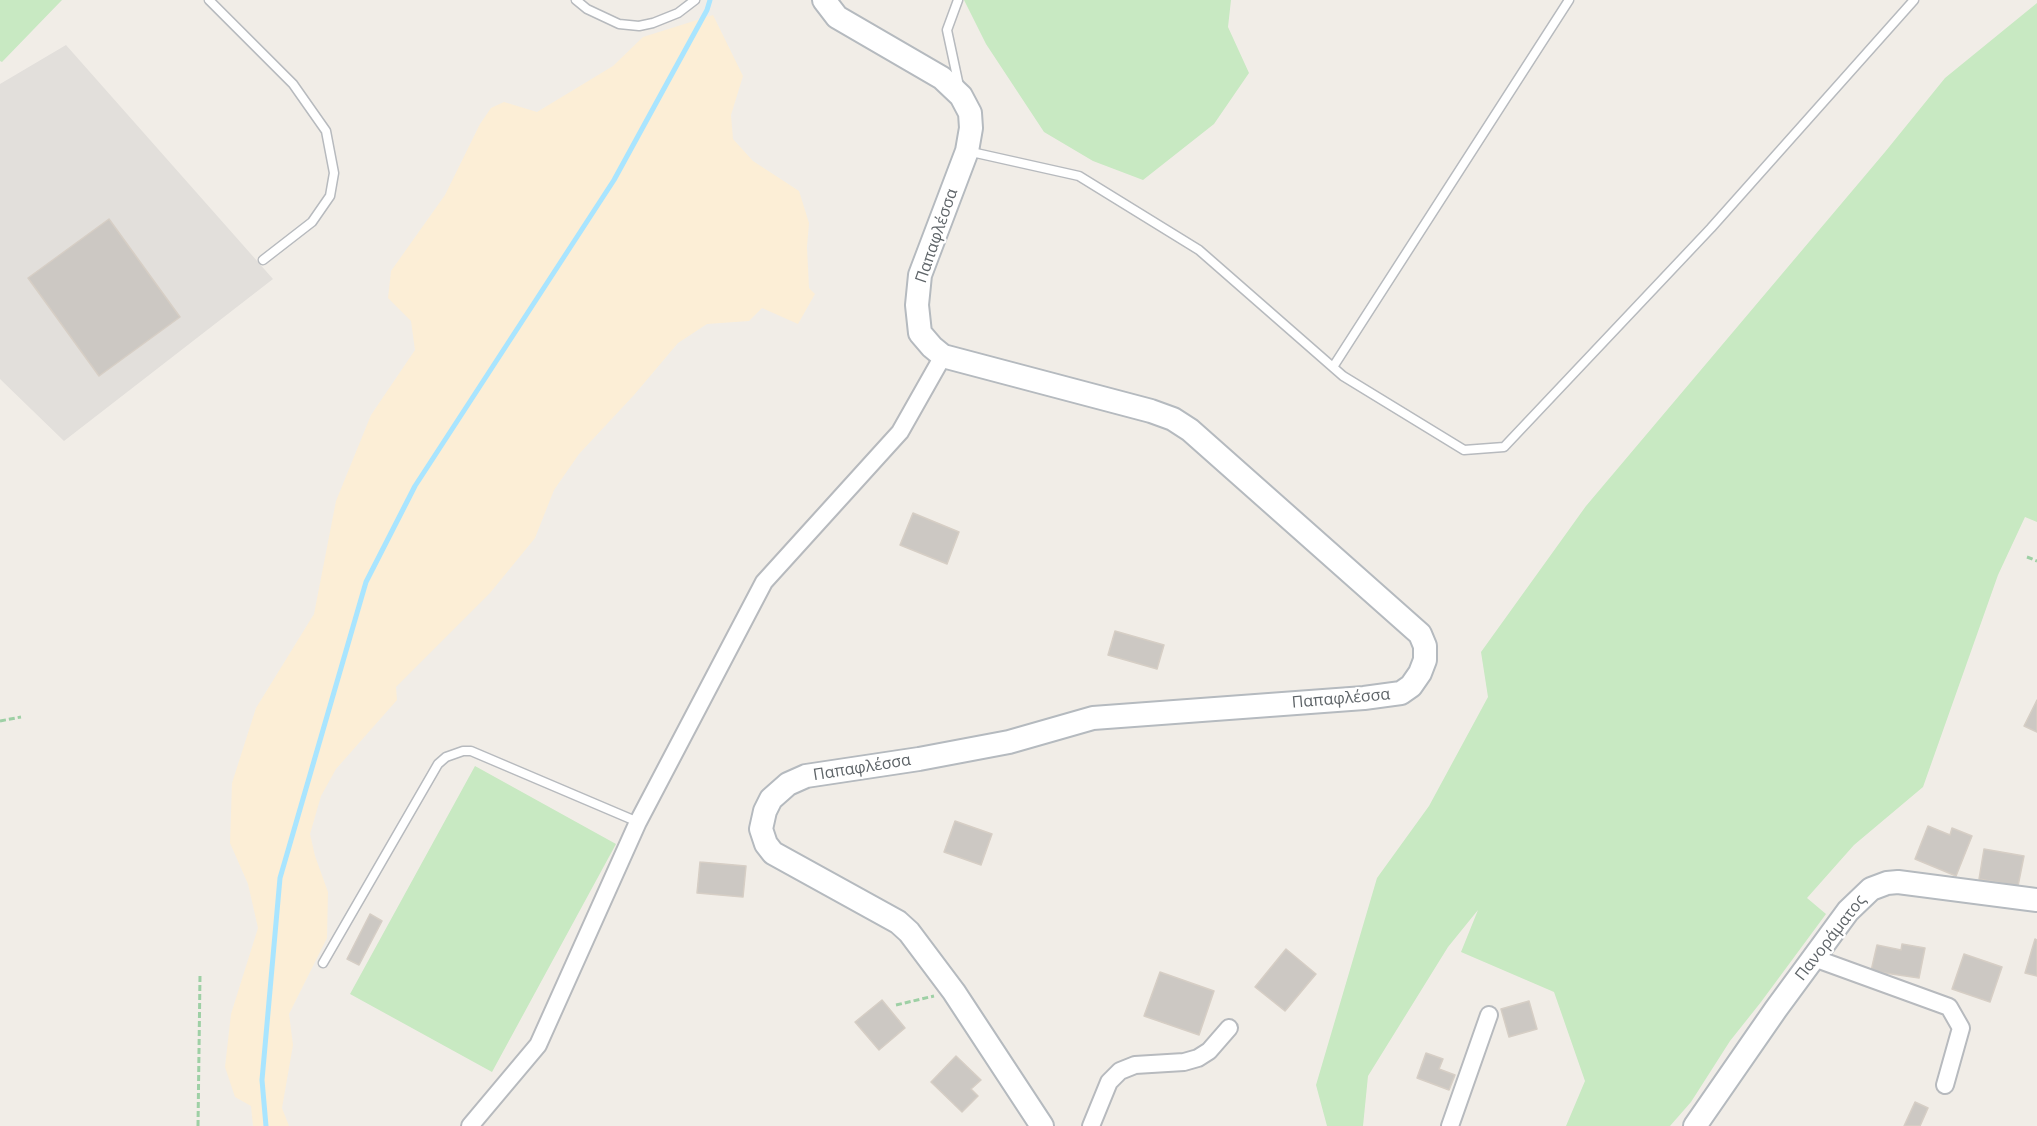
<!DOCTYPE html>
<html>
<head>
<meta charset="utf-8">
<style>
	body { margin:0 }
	canvas { display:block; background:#f1ede7 }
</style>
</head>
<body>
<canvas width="2037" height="1126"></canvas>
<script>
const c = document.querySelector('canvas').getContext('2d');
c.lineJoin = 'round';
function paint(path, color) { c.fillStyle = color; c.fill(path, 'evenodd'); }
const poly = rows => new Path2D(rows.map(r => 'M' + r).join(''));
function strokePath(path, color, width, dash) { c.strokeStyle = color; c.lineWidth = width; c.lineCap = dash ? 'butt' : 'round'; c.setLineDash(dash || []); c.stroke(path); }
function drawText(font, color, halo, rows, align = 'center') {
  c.font = font + ' "Open Sans",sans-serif'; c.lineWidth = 4.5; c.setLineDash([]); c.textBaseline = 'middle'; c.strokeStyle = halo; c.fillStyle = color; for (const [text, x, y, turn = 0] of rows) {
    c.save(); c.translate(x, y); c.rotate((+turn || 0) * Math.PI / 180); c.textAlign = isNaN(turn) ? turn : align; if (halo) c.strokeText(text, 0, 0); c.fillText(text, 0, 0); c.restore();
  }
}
paint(poly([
	[66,45,273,279,64,441,0,379,0,84]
]), '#e2dfdb');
paint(poly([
	[0,0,62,0,2,62,0,61],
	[964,0,1231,0,1228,27,1249,73,1214,124,1143,180,1093,161,1044,132,986,44],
	[2037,3,2037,522,2025,517,1998,575,1923,787,1854,845,1807,898,1826,914,1761,1002,1730,1041,1691,1102,1670,1126,1566,1126,1585,1081,1554,992,1461,952,1478,910,1448,947,1368,1076,1363,1126,1327,1126,1316,1085,1377,878,1429,806,1488,697,1481,652,1586,506,1885,152,1945,78],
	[475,766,616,844,492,1072,350,994]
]), '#c8e9c2');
paint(poly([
	[713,15,743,76,731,115,733,139,753,161,799,191,809,223,807,247,809,288,815,294,798,324,762,308,749,321,707,324,678,343,634,395,579,454,554,490,535,538,490,593,396,687,397,700,336,769,321,796,310,834,315,856,328,892,327,938,289,1014,293,1045,282,1108,289,1126,253,1126,251,1106,235,1097,225,1067,231,1014,258,928,248,884,230,843,232,783,256,708,314,614,336,501,371,415,415,350,411,321,388,298,391,271,445,195,480,124,491,108,504,102,537,112,613,66,643,37]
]), '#fceed6');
strokePath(poly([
	[266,1126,262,1080,280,878,366,582,415,486,614,180,707,10,710,0]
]), '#a9e5ff', 5);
const building = poly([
	[109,219,180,317,99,376,28,278,109,219],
	[913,513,959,532,947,564,900,545,913,513],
	[1115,631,1164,645,1157,669,1108,655,1115,631],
	[2037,700,2037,732,2024,726,2037,700],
	[955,821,992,834,981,865,944,852,955,821],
	[1928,826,1950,835,1952,828,1972,836,1956,876,1915,859,1928,826],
	[1984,849,2024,856,2018,886,1979,879,1984,849],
	[700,862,746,866,743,897,697,893,700,862],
	[370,914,382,921,359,965,347,959,370,914],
	[2035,939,2037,940,2037,976,2025,973,2035,939],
	[1902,944,1925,948,1919,978,1871,971,1877,945,1901,950,1902,944],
	[1286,949,1316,974,1285,1011,1255,987,1286,949],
	[1964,954,2002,967,1990,1002,1952,989,1964,954],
	[1160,972,1214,991,1199,1035,1144,1016,1160,972],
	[882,1000,905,1028,879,1050,855,1022,882,1000],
	[1529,1001,1537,1029,1509,1037,1501,1009,1529,1001],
	[1426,1053,1443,1059,1439,1069,1455,1075,1449,1090,1417,1078,1426,1053],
	[956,1056,981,1080,971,1089,978,1096,962,1112,931,1082,956,1056],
	[1915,1102,1928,1108,1920,1126,1904,1126,1915,1102]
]);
paint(building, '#ccc8c3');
strokePath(building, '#d6cec5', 1.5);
const lane = poly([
	[209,0,293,84,326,131,334,173,330,196,312,222,263,260],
	[576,0,587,9,619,24,639,26,653,23,678,13,695,0],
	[958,0,947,30,959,86],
	[967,151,1079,176,1199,250,1343,376,1464,450,1504,447,1711,228,1914,0],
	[1333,367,1569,0],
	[323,963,438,764,446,757,463,751,471,751,638,822]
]);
const street = poly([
	[1814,958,1949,1007,1961,1028,1945,1085],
	[470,1126,538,1045,638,822,764,582,900,432,943,356],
	[1091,1126,1109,1082,1120,1071,1135,1065,1184,1062,1198,1058,1209,1051,1229,1028],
	[1450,1126,1489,1015]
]);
const secondary = poly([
	[824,0,837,17,942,78,961,96,970,113,971,128,967,151,920,275,917,305,920,333,932,347,943,356,1151,411,1173,419,1190,430,1420,634,1425,646,1425,660,1420,673,1411,686,1401,693,1364,698,1093,718,1009,742,919,759,806,776,788,784,771,799,765,811,761,829,766,844,773,853,898,922,909,932,954,992,1042,1126],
	[1695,1126,1776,1009,1848,911,1871,889,1887,883,1898,882,2037,900]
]);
strokePath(lane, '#b7babe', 11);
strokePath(street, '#b7babe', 20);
strokePath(secondary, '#b5babf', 26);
strokePath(poly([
	[2027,557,2037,561],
	[0,721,21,717],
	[896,1005,934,996],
	[198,1126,200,976]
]), '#9ed0a5', 3, [6, 3]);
strokePath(lane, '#fff', 8);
strokePath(street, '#fff', 16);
strokePath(secondary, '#fff', 22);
drawText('16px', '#5e6468', '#fff', [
	["Παπαφλέσσα",937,236,-71],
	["Παπαφλέσσα",1341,699,-5],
	["Παπαφλέσσα",862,768,-9],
	["Πανοράματος",1831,938,-52]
]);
</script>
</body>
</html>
